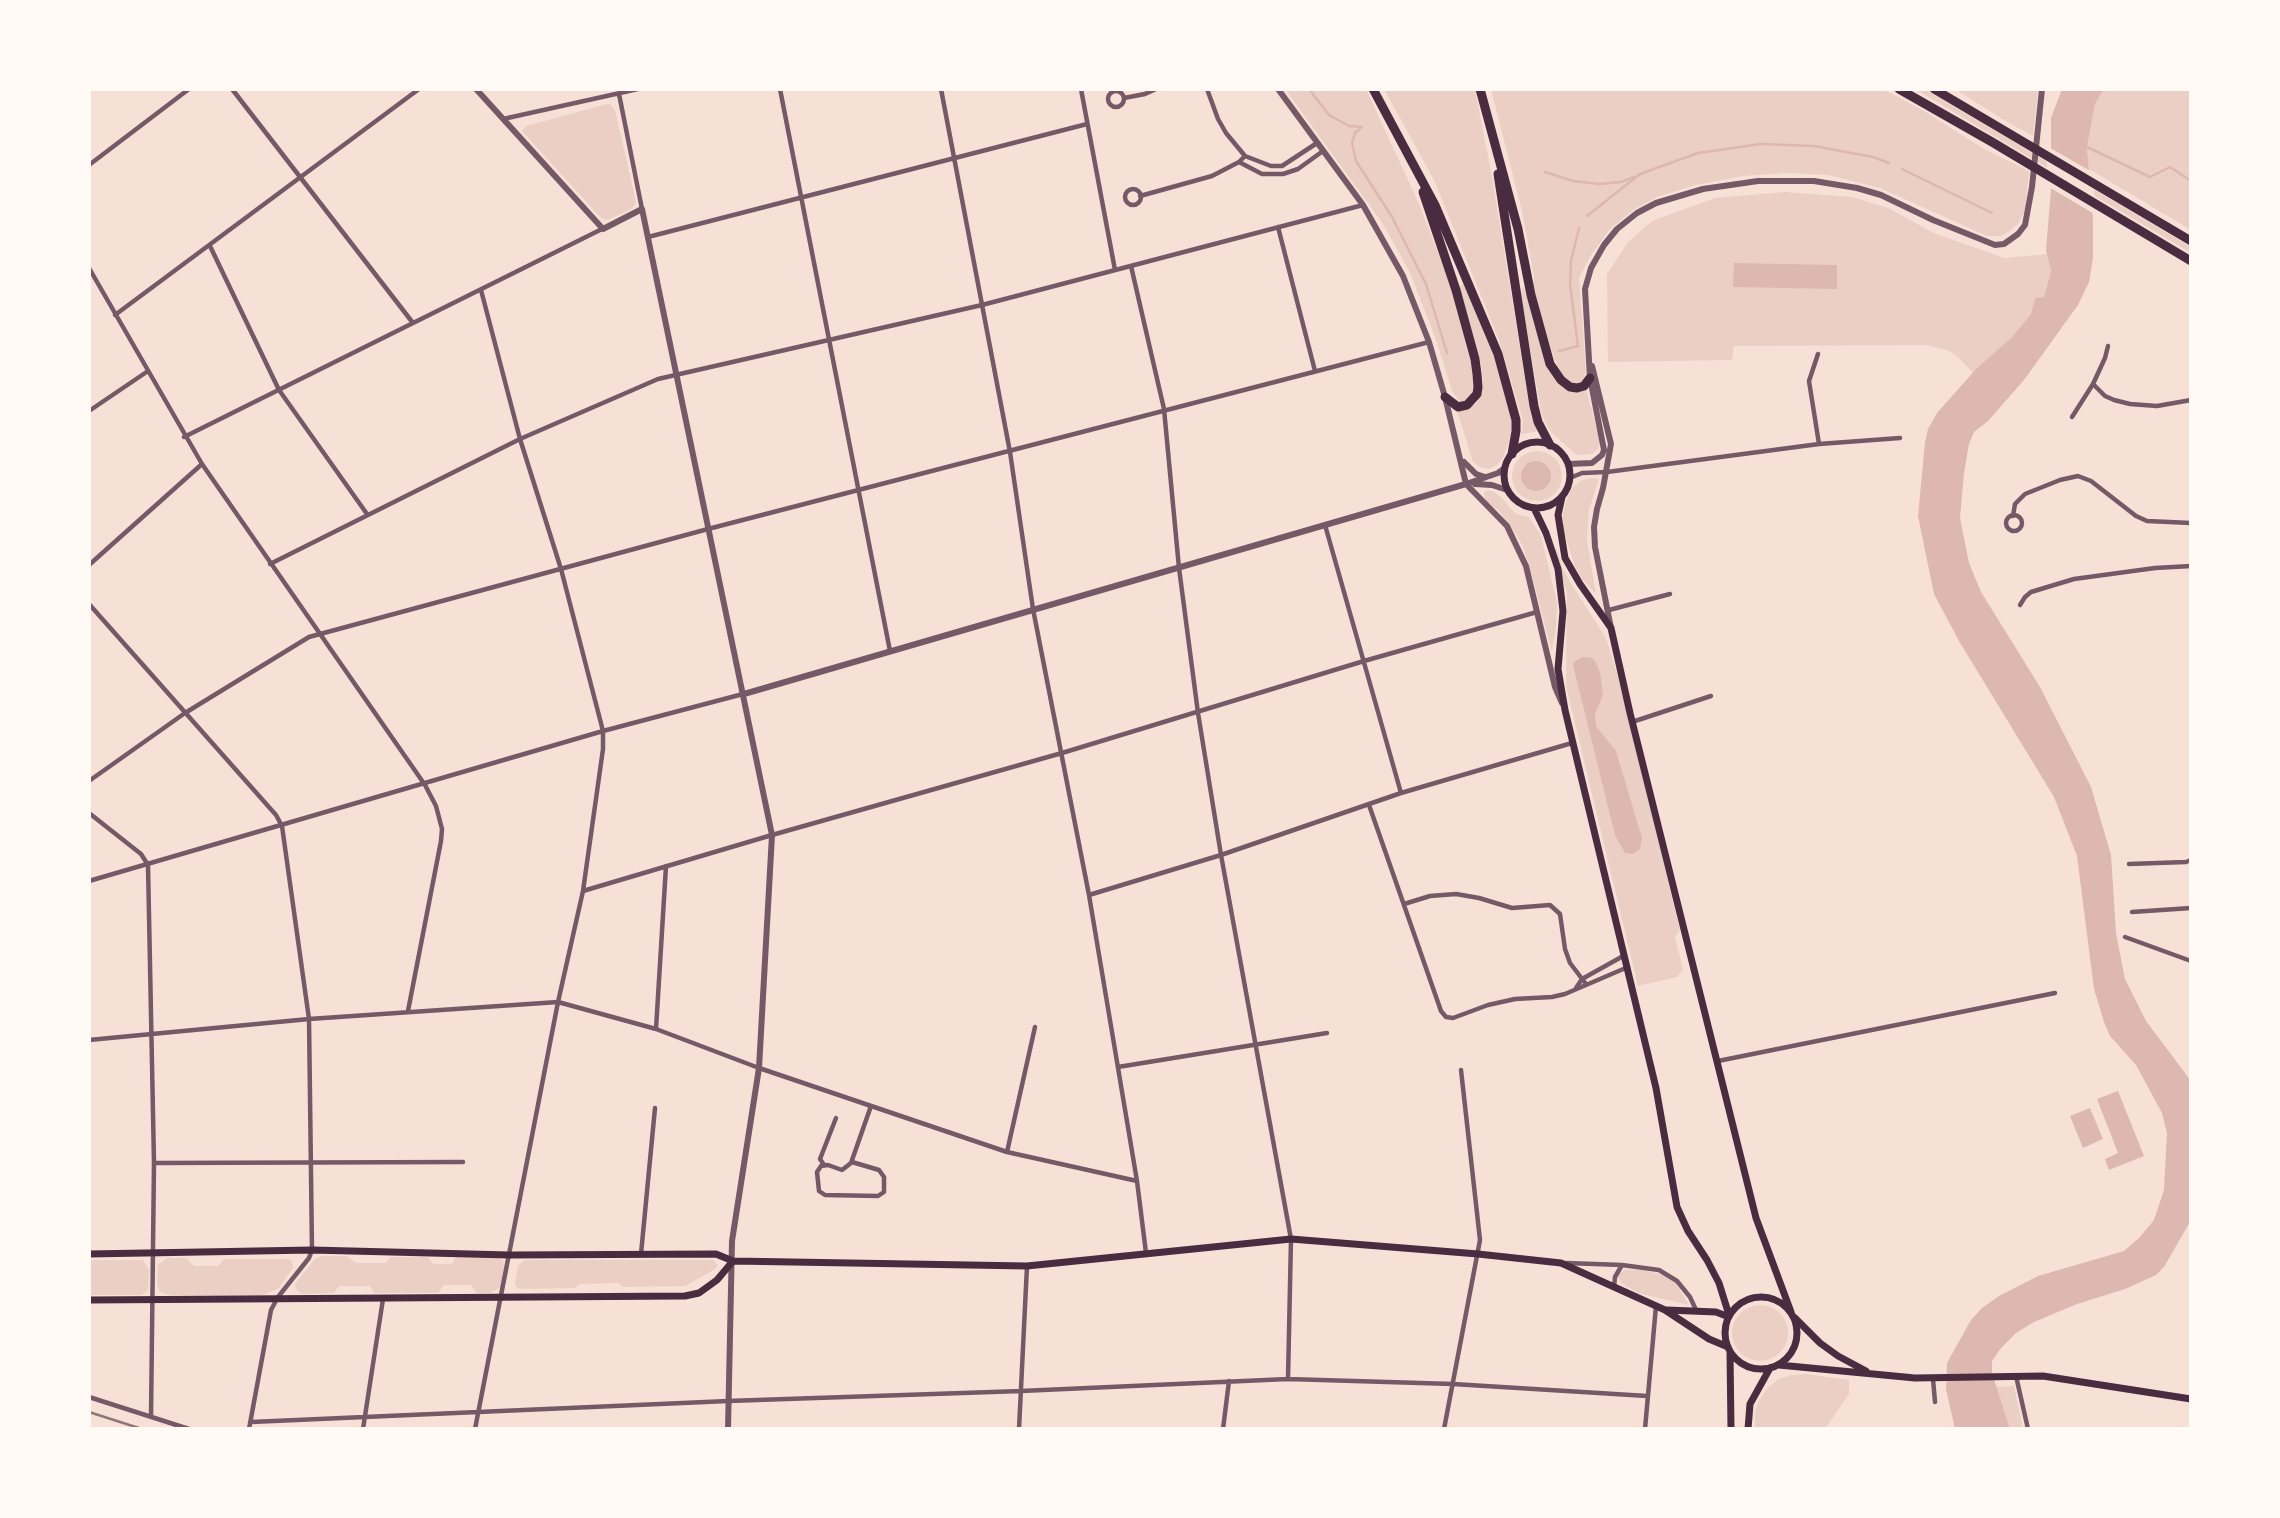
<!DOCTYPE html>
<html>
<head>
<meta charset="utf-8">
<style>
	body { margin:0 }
	#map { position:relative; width:2280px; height:1518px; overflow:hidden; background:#f7e1d7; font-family:"Fira Sans",sans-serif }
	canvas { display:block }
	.frame { position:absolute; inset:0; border:91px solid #fffaf5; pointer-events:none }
</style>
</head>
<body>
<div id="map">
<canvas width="2280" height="1518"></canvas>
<div class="frame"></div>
</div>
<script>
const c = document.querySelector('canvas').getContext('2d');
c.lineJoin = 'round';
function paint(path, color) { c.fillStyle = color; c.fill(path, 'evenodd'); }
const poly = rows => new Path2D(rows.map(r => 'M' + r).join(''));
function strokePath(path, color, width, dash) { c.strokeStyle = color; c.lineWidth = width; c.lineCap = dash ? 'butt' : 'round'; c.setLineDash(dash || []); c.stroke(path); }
paint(poly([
	[1285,89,1366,89,1420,206,1453,292,1475,376,1474,388,1469,398,1465,401,1459,402,1452,391,1435,337,1410,273,1383,224],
	[1384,89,1475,89,1492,177,1531,416,1539,431,1522,434,1523,421,1499,340,1434,180],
	[1491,89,1883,89,1924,111,1984,149,2029,171,2025,209,2018,224,2010,231,2001,236,1987,236,1880,188,1828,175,1787,173,1744,176,1696,185,1657,197,1633,210,1610,229,1591,255,1579,278,1586,370,1584,380,1575,386,1568,384,1560,373,1545,334,1533,287,1534,276,1522,211],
	[1915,89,1924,89,2017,144,2191,247,2191,253],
	[1955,89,2038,89,2033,136,2002,119],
	[2104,89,2191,89,2191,230,2089,169,2087,147,2095,104],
	[607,104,610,104,615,110,636,202,632,209,607,220,601,218,522,131,526,126],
	[1785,192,1852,197,1888,208,1934,233,2004,258,2047,254,2051,271,2044,298,2035,298,2031,314,2012,337,1973,373,1956,355,1947,350,1926,345,1734,346,1732,360,1608,362,1607,274,1628,242,1652,221,1715,198],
	[1462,284,1466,286,1495,359,1512,421,1509,441,1504,456,1497,465,1489,469,1480,467,1473,462,1456,408,1463,410,1477,403,1483,385,1481,364,1460,288],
	[1523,286,1561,385,1586,389,1600,441,1598,449,1592,454,1578,455,1573,452,1551,432,1545,422,1541,411,1527,332,1521,294],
	'1512 476a25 25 0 1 1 50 0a25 25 0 1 1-50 0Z',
	[1591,478,1599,479,1589,510,1587,540,1596,594,1582,579,1575,566,1564,533,1562,518,1567,498,1573,487,1580,481],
	[1486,491,1493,491,1500,496,1516,514,1529,517,1541,536,1557,602,1556,628,1552,652,1529,564,1523,547,1516,534,1499,511,1486,501,1484,493],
	[1557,549,1563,569,1572,585,1606,638,1618,677,1680,931,1675,936,1683,970,1677,977,1638,986,1566,686,1567,593,1554,550],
	[322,1256,347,1256,356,1263,386,1263,391,1257,428,1257,433,1264,452,1264,456,1257,498,1258,503,1260,504,1266,501,1287,490,1293,477,1293,471,1285,444,1285,438,1293,374,1293,370,1286,339,1286,334,1293,302,1294,297,1291,295,1285,298,1280,315,1259],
	[167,1258,186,1258,194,1266,218,1266,224,1259,288,1259,292,1261,293,1268,279,1288,264,1295,169,1295,160,1292,157,1285,158,1265],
	[89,1260,143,1260,149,1270,148,1290,141,1295,90,1295],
	[525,1260,713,1260,718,1265,715,1269,685,1286,623,1287,618,1283,580,1284,575,1288,522,1289,517,1288,515,1284,518,1265],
	[1624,1270,1643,1270,1664,1275,1675,1282,1689,1305,1638,1293,1621,1283,1617,1276],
	'1732 1333a28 28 0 1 1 56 0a28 28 0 1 1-56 0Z',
	[1807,1374,1849,1380,1849,1394,1825,1429,1755,1429,1755,1412,1759,1400,1766,1390,1777,1380,1791,1375],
	[2014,1386,2023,1429,2010,1429,1996,1387]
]), '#ebcfc5');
paint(poly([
	[2062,89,2104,89,2095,104,2087,147,2093,219,2093,258,2089,282,2078,305,2024,380,1988,421,1974,432,1969,444,1964,473,1960,518,1969,563,1981,592,2040,687,2091,787,2111,855,2116,933,2125,979,2146,1021,2191,1081,2191,1220,2164,1267,2156,1275,2125,1289,2077,1304,2034,1322,2016,1333,2001,1348,1992,1361,1992,1373,2010,1429,1955,1429,1946,1389,1947,1363,1971,1320,1982,1308,1999,1296,2038,1276,2124,1251,2139,1238,2154,1220,2164,1190,2167,1133,2162,1113,2136,1065,2110,1036,2104,1022,2094,989,2077,856,2054,797,1959,641,1934,594,1918,516,1925,442,1928,429,1937,413,1976,369,2012,337,2031,314,2035,298,2044,297,2051,271,2046,250,2051,190,2051,118],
	[1734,263,1837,265,1837,289,1733,287],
	'1521 476a15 15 0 1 1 30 0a15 15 0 1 1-30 0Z',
	[1582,657,1592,658,1596,663,1600,672,1603,695,1595,714,1596,726,1616,751,1642,838,1640,849,1633,854,1625,853,1615,835,1573,665,1574,662],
	[2118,1091,2144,1156,2109,1170,2105,1159,2118,1153,2097,1099],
	[2090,1108,2103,1139,2083,1148,2070,1116]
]), '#dcb8b0');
paint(poly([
	[2047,146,2092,172,2096,215,2047,186]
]), '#f7e1d7');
strokePath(poly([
	[1309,89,1329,115,1349,126,1362,127],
	[1362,127,1355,133,1352,143,1356,161,1392,217,1426,284,1447,353],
	[2085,146,2150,177,2170,167,2191,181],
	[1902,169,1992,213],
	[1545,172,1573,181,1599,184,1621,182,1634,177],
	[1587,216,1640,174,1698,153,1761,144,1814,146,1873,157,1889,163],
	[1559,351,1578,346,1570,284,1571,261,1579,228]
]), '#dcb8b0', 2.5);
strokePath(poly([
	[232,89,413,323],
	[780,89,890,651],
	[941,89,1010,452,1033,609,1089,895,1137,1181,1146,1253],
	[1081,89,1115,270],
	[1207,89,1218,119,1226,133,1245,156,1271,166,1282,166,1317,143],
	'1108 99a8 8 0 1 1 16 0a8 8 0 1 1-16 0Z',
	[619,94,642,209],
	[1124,98,1145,94,1156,89],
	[503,119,638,89],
	[1239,162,1262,174,1283,174,1298,169,1323,151],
	[89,165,189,89],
	'1125 197a8 8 0 1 1 16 0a8 8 0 1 1-16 0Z',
	[1140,196,1212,176,1239,162,1245,156],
	[1278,227,1315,371],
	[648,237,1087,124],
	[210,246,279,390,367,514],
	[1131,266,1164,409,1179,568,1198,713,1221,855,1291,1239,1288,1379],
	[89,268,202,464,425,785,436,806,442,829,441,841,408,1011],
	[115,315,419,89],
	[1818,354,1809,381,1819,444],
	[2093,384,2105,396,2114,400,2130,404,2157,406,2191,400],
	[89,411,148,371],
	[2072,417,2093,384,2105,358,2108,346],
	[184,437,602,229],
	[1570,478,1582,473,1607,472,1819,444,1900,438],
	'2006 523a8 8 0 1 1 16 0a8 8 0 1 1-16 0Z',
	[2013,516,2015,504,2025,494,2060,480,2078,476,2091,481,2136,516,2147,521,2191,523],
	[1325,525,1401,793],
	[270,564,520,439,658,379,982,305,1363,205],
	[89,565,202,464],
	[89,604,276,815,282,826,309,1019,312,1250,309,1258,278,1297,271,1310,249,1429],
	[2020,605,2025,597,2031,592,2074,579,2155,568,2191,566],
	[1609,610,1670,594],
	[1632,722,1711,696],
	[89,781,185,713,309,637,708,529,1429,342],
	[1369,805,1441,1011,1446,1017,1453,1018,1488,1005,1515,999,1552,997,1565,994,1628,967],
	[89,813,141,854,148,865,154,1163,151,1417],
	[2129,864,2186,862,2191,860],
	[89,881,603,731,743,694],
	[583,891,772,835,1062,753,1364,661,1537,612],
	[1089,895,1221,855,1401,793,1572,743],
	[1404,904,1430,896,1456,894,1479,898,1512,908,1550,905,1560,914,1565,949,1570,963,1586,984],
	[2132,912,2191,908],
	[2125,937,2191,961],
	[1576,988,1582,979,1625,955],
	[656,1029,666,866],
	[89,1040,309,1019,558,1002,656,1029,759,1068,1007,1152,1137,1181],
	[1718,1061,2055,993],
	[1118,1067,1327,1033],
	[1007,1152,1035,1027],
	[852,1162,879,1170,884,1177,884,1192,878,1196,825,1195,819,1191,817,1172,821,1166,828,1165,842,1170,851,1163,871,1106],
	[154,1163,463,1162],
	[824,1165,820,1159,836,1118],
	[641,1254,655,1108],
	[1566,1263,1622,1265,1659,1270,1677,1281,1690,1297,1696,1310],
	[1614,1287,1615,1277,1622,1265],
	[2016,1376,2028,1429],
	[1933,1379,1935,1402],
	[89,1397,189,1429],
	[251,1422,728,1401,1021,1391,1288,1379,1453,1384,1647,1396],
	[363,1429,383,1299],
	[475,1429,558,1002,583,891,603,749,603,731,561,569,520,439,481,290],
	[1019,1429,1027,1266],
	[1223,1429,1229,1381],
	[1444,1429,1480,1240,1461,1070],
	[1645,1429,1656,1306]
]), '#755966', 4.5);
strokePath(poly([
	[476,89,603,229,642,209,772,835,759,1068,732,1241,728,1429],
	[1278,89,1363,205,1403,276,1429,342,1445,397,1466,484,1507,526,1526,566,1555,687,1562,703],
	[1592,366,1611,444,1603,488,1597,509,1594,527,1595,547,1611,628],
	[1464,462,1476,474,1485,477],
	[1568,464,1592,463,1602,455,1604,450,1590,378,1585,289,1591,268,1604,245,1617,229,1637,213,1656,203,1703,189,1758,181,1814,181,1857,188,1881,195,1933,220,1995,245,2004,244,2018,234,2025,225,2032,187,2042,89],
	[1475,484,1492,485,1507,490],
	[744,694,1466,484,1498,473,1505,468]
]), '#755966', 6);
strokePath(poly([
	'1504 475a33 33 0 1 1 66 0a33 33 0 1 1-66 0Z',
	[1562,497,1558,515,1565,558,1580,584,1611,628,1630,713,1756,1218,1791,1312],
	[1534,508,1546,533,1558,569,1563,611,1558,669,1565,710,1656,1088,1677,1207,1688,1231,1707,1260,1719,1283,1729,1315],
	[89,1254,312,1250,509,1255,716,1254,733,1261,1027,1266,1291,1239,1478,1254,1561,1263,1665,1310,1709,1339,1728,1347],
	'1725 1333a36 36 0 1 1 72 0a36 36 0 1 1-72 0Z',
	[89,1300,685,1296,699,1293,717,1280,733,1261],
	[1667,1310,1716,1312,1729,1317],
	[1795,1318,1820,1343,1838,1356,1866,1371],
	[1730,1353,1731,1429],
	[1779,1365,1915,1378,2043,1376,2191,1399],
	[1748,1429,1750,1404,1770,1368]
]), '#4a2c40', 7);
strokePath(poly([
	[1373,89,1435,205,1498,354,1516,420,1516,431,1512,454],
	[1480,89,1518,229,1531,295,1550,364,1561,380,1570,387,1577,388,1584,386,1590,378],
	[1899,89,1992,142,2191,261],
	[1934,89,2191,241],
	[1498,174,1534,406,1538,422,1550,445],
	[1423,192,1456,290,1475,359,1477,374,1478,387,1477,394,1467,405,1458,407,1445,397]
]), '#4a2c40', 9);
strokePath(poly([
	[89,1412,142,1429]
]), '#8f747c', 2.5);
</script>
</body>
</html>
